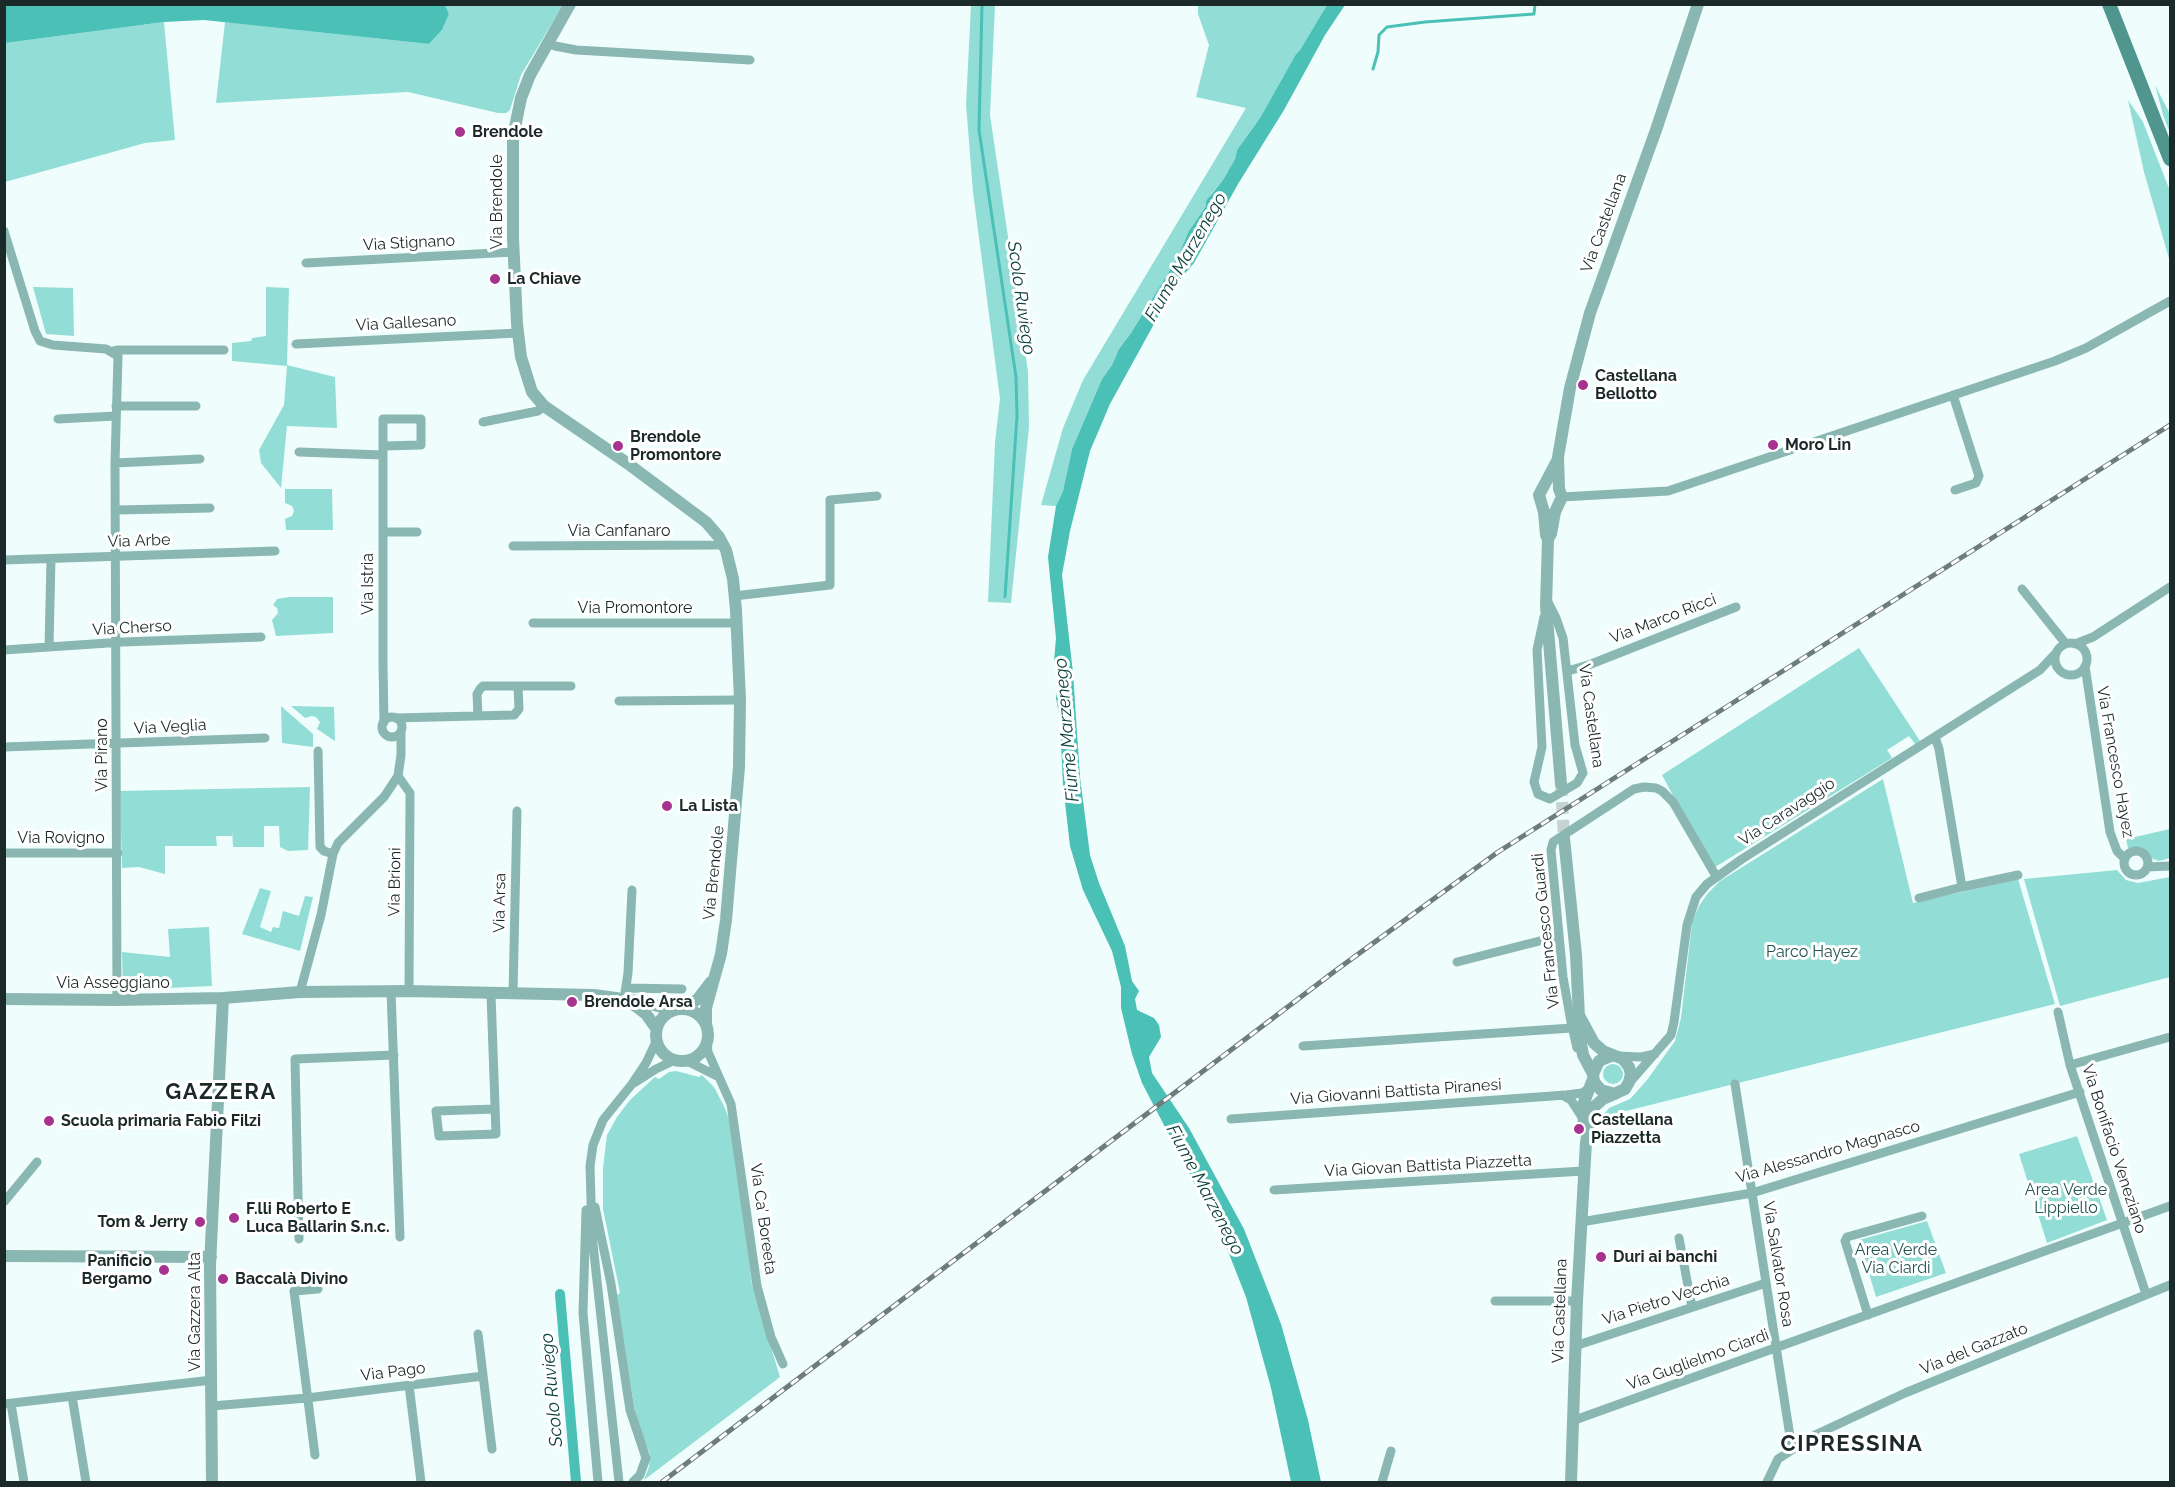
<!DOCTYPE html>
<html>
<head>
<meta charset="utf-8">
<style>
	body { margin:0 }
	#map { position:relative; width:2175px; height:1487px; overflow:hidden; background:#effefc; font-family:Raleway,sans-serif }
	canvas { display:block }
	.frame { position:absolute; inset:0; border:6px solid #1b2928; pointer-events:none }
</style>
</head>
<body>
<div id="map">
<canvas width="2175" height="1487"></canvas>
<div class="frame"></div>
</div>
<script>
const c = document.querySelector('canvas').getContext('2d');
c.lineJoin = 'round';
function paint(path, color) { c.fillStyle = color; c.fill(path, 'evenodd'); }
const poly = rows => new Path2D(rows.map(r => 'M' + r).join(''));
function strokePath(path, color, width, dash) { c.strokeStyle = color; c.lineWidth = width; c.lineCap = dash ? 'butt' : 'round'; c.setLineDash(dash || []); c.stroke(path); }
function drawText(font, color, halo, rows, align = 'center') {
  c.font = font + ' Raleway,sans-serif'; c.lineWidth = 6; c.setLineDash([]); c.textBaseline = 'middle'; c.strokeStyle = halo; c.fillStyle = color; for (const [text, x, y, turn = 0] of rows) {
    c.save(); c.translate(x, y); c.rotate((+turn || 0) * Math.PI / 180); c.textAlign = isNaN(turn) ? turn : align; if (halo) c.strokeText(text, 0, 0); c.fillText(text, 0, 0); c.restore();
  }
}
paint(poly([
	[445,5,563,5,521,75,510,110,506,113,498,113,408,92,216,103,225,22,429,44,442,30,449,14],
	[971,5,995,5,990,115,1028,372,1029,427,1011,603,988,602,995,442,1000,399,973,192,968,129,966,105],
	[1198,5,1327,5,1300,50,1296,54,1260,118,1237,150,1235,159,1223,180,1211,194,1206,206,1193,225,1178,257,1131,333,1119,349,1112,365,1102,379,1072,449,1063,491,1056,506,1041,505,1063,428,1083,380,1246,108,1196,97,1209,45,1198,14],
	[164,22,175,140,145,143,5,182,4,43],
	[2155,85,2170,114,2170,133,2163,115],
	[2128,100,2143,122,2170,191,2170,262,2144,172],
	[33,287,73,288,74,336,46,334],
	[266,287,289,288,287,365,335,377,337,428,287,426,281,488,261,463,259,450,284,405,287,366,232,361,232,343,251,341,252,338,266,336],
	[285,489,332,489,333,530,286,530,285,519,292,516,294,511,292,506,285,503],
	[333,597,333,633,276,636,272,620,278,613,277,608,273,605,277,599,289,597],
	[1859,648,1920,741,1915,744,1909,736,1887,750,1892,758,1712,869,1662,775],
	[281,706,313,734,313,747,282,743],
	[291,706,334,707,335,741,317,729,320,722,316,717,312,716,305,718],
	[1883,779,1913,903,2018,879,2055,1004,1602,1117,1609,1108,1630,1099,1647,1080,1675,1041,1681,1018,1692,923,1699,906,1708,893,1720,881],
	[310,787,308,850,288,851,280,847,279,826,264,826,264,847,233,847,232,829,232,836,216,836,217,846,165,846,165,874,139,867,122,868,120,791],
	[2170,829,2170,858,2159,861,2153,859,2141,848,2128,848,2126,839],
	[2117,870,2126,880,2138,883,2170,877,2170,977,2060,1006,2024,879],
	[260,888,271,891,260,927,271,932,273,927,279,928,283,911,299,916,305,896,313,897,300,951,242,934],
	[209,927,212,986,123,990,122,952,170,957,168,929],
	'1603 1074a10 10 0 1 1 20 0a10 10 0 1 1-20 0Z',
	[676,1071,699,1077,702,1075,714,1087,724,1106,732,1127,752,1285,780,1377,644,1480,649,1467,650,1454,636,1419,617,1295,620,1293,603,1209,603,1168,607,1135,617,1117,630,1100,655,1077,659,1079,669,1072],
	[2077,1136,2107,1220,2047,1243,2019,1154],
	[1927,1221,1946,1273,1876,1297,1859,1240]
]), '#92ded6');
paint(poly([
	[445,5,449,14,442,30,429,44,204,20,164,22,5,43,5,5],
	[1327,5,1345,5,1325,35,1284,110,1238,184,1194,263,1176,284,1110,404,1090,451,1070,531,1062,575,1073,673,1080,777,1090,855,1099,883,1125,946,1132,981,1139,991,1135,999,1137,1010,1154,1018,1159,1025,1161,1037,1149,1057,1152,1073,1189,1128,1244,1229,1281,1324,1308,1420,1321,1482,1291,1482,1271,1388,1246,1297,1222,1236,1142,1083,1132,1054,1121,1008,1121,987,1112,951,1083,890,1070,846,1063,785,1060,720,1056,698,1059,682,1054,661,1056,638,1048,557,1056,506,1063,491,1072,449,1102,379,1112,365,1119,349,1131,333,1178,257,1189,231,1206,206,1206,201,1223,180,1235,159,1237,150,1260,118,1296,54,1300,50]
]), '#4bc0b6');
strokePath(poly([
	[982,4,979,130,1016,377,1017,416,1005,597],
	[1373,69,1378,52,1379,35,1387,27,1425,22,1534,14,1535,4]
]), '#4bc0b6', 3);
strokePath(poly([
	[560,1294,576,1482]
]), '#4bc0b6', 10);
strokePath(poly([
	[1561,784,1564,838]
]), '#c5d3d2', 12, [12, 6]);
strokePath(poly([
	[547,42,555,46,576,50,750,60],
	[4,231,35,331,40,341,53,345,106,349,118,356,115,463,117,1000],
	[306,263,514,252],
	[296,344,518,333],
	[113,351,117,350,224,350],
	[1953,395,1979,476,1976,483,1955,490],
	[116,406,196,406],
	[58,419,116,416],
	[483,422,538,411,544,406],
	[383,446,421,445,421,419,383,419,383,665,384,722],
	[299,452,383,455],
	[115,463,200,459],
	[1562,497,1668,491,2055,361,2086,348,2170,301],
	[116,510,210,508],
	[383,532,417,532],
	[513,546,718,545,723,543],
	[4,560,275,551],
	[2022,589,2066,644],
	[734,596,830,585,830,500,877,496],
	[1544,617,1537,650,1542,747,1534,782,1538,794,1550,799,1577,783,1583,773,1575,745,1563,638,1556,618,1547,600],
	[533,623,737,623],
	'2055 659a16 16 0 1 1 32 0a16 16 0 1 1-32 0Z',
	[2075,644,2093,637,2170,587],
	[49,647,51,559],
	[4,650,123,642,261,637],
	[2085,666,2110,832,2117,851,2125,859],
	[1568,671,1591,664,1736,607],
	[619,701,740,700],
	[478,716,477,694,480,689,483,686,571,686],
	'382 727a10 10 0 1 1 20 0a10 10 0 1 1-20 0Z',
	[395,718,514,715,519,709,518,686],
	[1935,737,1939,749,1962,887,2018,875],
	[4,747,265,738],
	[318,751,320,847,324,851,333,854],
	[398,776,410,793,409,991],
	'2124 863a12 12 0 1 1 24 0a12 12 0 1 1-24 0Z',
	[4,853,118,853],
	[2147,867,2170,866],
	[1919,898,1962,887],
	[1457,962,1559,936],
	[627,988,682,989],
	[391,991,400,1237],
	[300,992,321,915,333,854,338,843,384,797,398,776,401,755,401,732],
	[491,994,496,1134,439,1136,436,1111,495,1109],
	[513,994,517,811],
	[624,999,628,973,632,890],
	[2058,1012,2070,1065,2146,1294],
	[707,1042,708,1052,731,1104,757,1286,771,1337,783,1364],
	[1303,1046,1572,1028],
	[1577,1048,1571,1022,1563,977,1551,850,1553,842,1634,789,1644,787,1656,788,1662,791,1673,802,1716,876],
	[1618,1056,1641,1057,1655,1054],
	[687,1061,719,1077],
	[2070,1065,2170,1037],
	[1630,1082,1671,1035,1674,1022,1687,925,1696,897,1707,884,1742,859,2040,670,2055,654],
	[634,1083,656,1069,675,1060],
	[1735,1084,1792,1449],
	[1562,1095,1571,1100,1582,1117],
	[1231,1119,1566,1095,1582,1093,1590,1088],
	[1274,1190,1583,1171],
	[4,1202,37,1162],
	[595,1207,611,1284,630,1410,646,1458,640,1475,633,1482],
	[586,1210,583,1313,598,1482],
	[1581,1222,1752,1193,2080,1092],
	[1679,1238,1692,1307],
	[299,1239,295,1059,394,1055],
	[1495,1301,1577,1301],
	[1868,1315,1845,1241,1847,1237,1922,1216],
	[478,1334,492,1449],
	[1575,1346,1766,1283],
	[409,1385,421,1482],
	[72,1396,86,1482],
	[4,1404,212,1380],
	[11,1404,24,1482],
	[212,1406,307,1398,483,1376],
	[1572,1421,2170,1206],
	[315,1455,294,1291,318,1289],
	[619,1482,592,1235,590,1166,593,1145,603,1120,632,1084,646,1063,656,1042],
	[1382,1482,1391,1451],
	[1767,1482,1778,1459,1815,1435,1905,1393,2170,1285]
]), '#8bb7b2', 9);
strokePath(poly([
	[570,4,530,75,521,98,513,137,513,238,517,324,521,357,532,392,544,406,627,463,706,522,719,537,726,550,733,579,736,610,740,700,739,767,726,920,721,954,706,1008,706,1025],
	[1558,459,1539,495,1544,512,1546,535,1548,539,1546,606,1561,784],
	[1548,539,1551,534,1555,512,1562,497,1559,489,1558,457,1570,388,1590,313,1656,130,1698,4],
	[1564,838,1576,955,1580,1037,1583,1055,1593,1074],
	[4,999,117,1000,223,998,300,992,409,991,594,995,644,1002,672,1010],
	[629,1001,646,1014,656,1028],
	[684,1008,698,999,711,982],
	'656 1035a26 26 0 1 1 52 0a26 26 0 1 1-52 0Z',
	[1611,1056,1599,1061,1593,1074,1594,1082,1601,1090,1615,1094],
	[1584,1129,1583,1105,1593,1079],
	[4,1256,211,1257],
	[212,1482,210,1265,223,998],
	[1571,1482,1577,1301,1586,1142,1591,1115,1595,1106,1603,1099,1625,1089,1629,1082,1631,1074,1629,1067,1623,1059,1603,1051,1594,1043,1580,1017]
]), '#8bb7b2', 12);
strokePath(poly([
	[2109,4,2170,159]
]), '#50968f', 14);
const rail = poly([
	[662,1482,1335,971,1498,852,2170,425]
]);
strokePath(rail, '#6e7d7b', 5);
strokePath(rail, '#fff', 3, [9]);
for (const [x, y, r, color] of [
	[460,132,6,"#a6338e"],
	[495,279,6,"#a6338e"],
	[1583,385,6,"#a6338e"],
	[1773,445,6,"#a6338e"],
	[618,446,6,"#a6338e"],
	[667,806,6,"#a6338e"],
	[572,1002,6,"#a6338e"],
	[49,1121,6,"#a6338e"],
	[1579,1129,6,"#a6338e"],
	[234,1218,6,"#a6338e"],
	[200,1222,6,"#a6338e"],
	[1601,1257,6,"#a6338e"],
	[164,1270,6,"#a6338e"],
	[223,1279,6,"#a6338e"]
]) { const dot = new Path2D(); dot.arc(x, y, r, 0, 2 * Math.PI); c.fillStyle = color; c.fill(dot); strokePath(dot, '#fff', 2); }
drawText('bold 16px', '#1b2928', '#fff', [
	["Brendole",472,132],
	["La Chiave",507,279],
	["Castellana",1595,376],
	["Bellotto",1595,394],
	["Brendole",630,437],
	["Promontore",630,455],
	["Moro Lin",1785,445],
	["La Lista",679,806],
	["Brendole Arsa",584,1002],
	["Castellana",1591,1120],
	["Piazzetta",1591,1138],
	["Scuola primaria Fabio Filzi",61,1121],
	["F.lli Roberto E",246,1209],
	["Luca Ballarin S.n.c.",246,1227],
	["Tom & Jerry",188,1222,"right"],
	["Duri ai banchi",1613,1257],
	["Panificio",152,1261,"right"],
	["Bergamo",152,1279,"right"],
	["Baccalà Divino",235,1279]
], 'left');
drawText('16px', '#1b2928', '#fff', [
	["Via Brendole",497,202,-90],
	["Via Castellana",1604,223,-70],
	["Via Stignano",409,243,-3],
	["Via Gallesano",406,323,-3],
	["Via Canfanaro",619,531],
	["Via Arbe",139,541,-2],
	["Via Istria",368,584,-90],
	["Via Promontore",635,608],
	["Via Marco Ricci",1663,619,-21],
	["Via Cherso",132,628,-3],
	["Via Castellana",1591,716,82],
	["Via Veglia",170,727,-3],
	["Via Pirano",102,755,-90],
	["Via Francesco Hayez",2115,762,80],
	["Via Caravaggio",1787,812,-33],
	["Via Rovigno",61,838],
	["Via Brendole",714,873,-84],
	["Via Brioni",395,882,-89],
	["Via Arsa",500,903,-89],
	["Via Francesco Guardi",1546,931,-96],
	["Via Asseggiano",113,983],
	["Via Giovanni Battista Piranesi",1396,1092,-4],
	["Via Bonifacio Veneziano",2114,1149,72],
	["Via Alessandro Magnasco",1828,1152,-16],
	["Via Giovan Battista Piazzetta",1428,1166,-3],
	["Via Ca' Boreeta",763,1219,82],
	["Via Salvator Rosa",1778,1264,81],
	["Via Pietro Vecchia",1666,1300,-18],
	["Via Castellana",1560,1311,-88],
	["Via Gazzera Alta",195,1312,-90],
	["Via del Gazzato",1974,1349,-22],
	["Via Guglielmo Ciardi",1698,1360,-20],
	["Via Pago",393,1372,-7]
]);
drawText('16px', '#225450', '#fff', [
	["Parco Hayez",1812,952],
	["Area Verde",2066,1190],
	["Lippiello",2066,1208],
	["Area Verde",1896,1250],
	["Via Ciardi",1896,1268]
]);
drawText('italic 18px', '#0d433e', '#fff', [
	["Fiume Marzenego",1186,257,-60],
	["Scolo Ruviego",1021,298,82],
	["Fiume Marzenego",1067,730,-95],
	["Fiume Marzenego",1205,1190,62],
	["Scolo Ruviego",552,1390,-95]
]);
c.letterSpacing = '1.5px';
drawText('bold 22px', '#1b2928', '#fff', [
	["GAZZERA",221,1092],
	["CIPRESSINA",1852,1444]
]);
c.letterSpacing = '0px';
</script>
</body>
</html>
